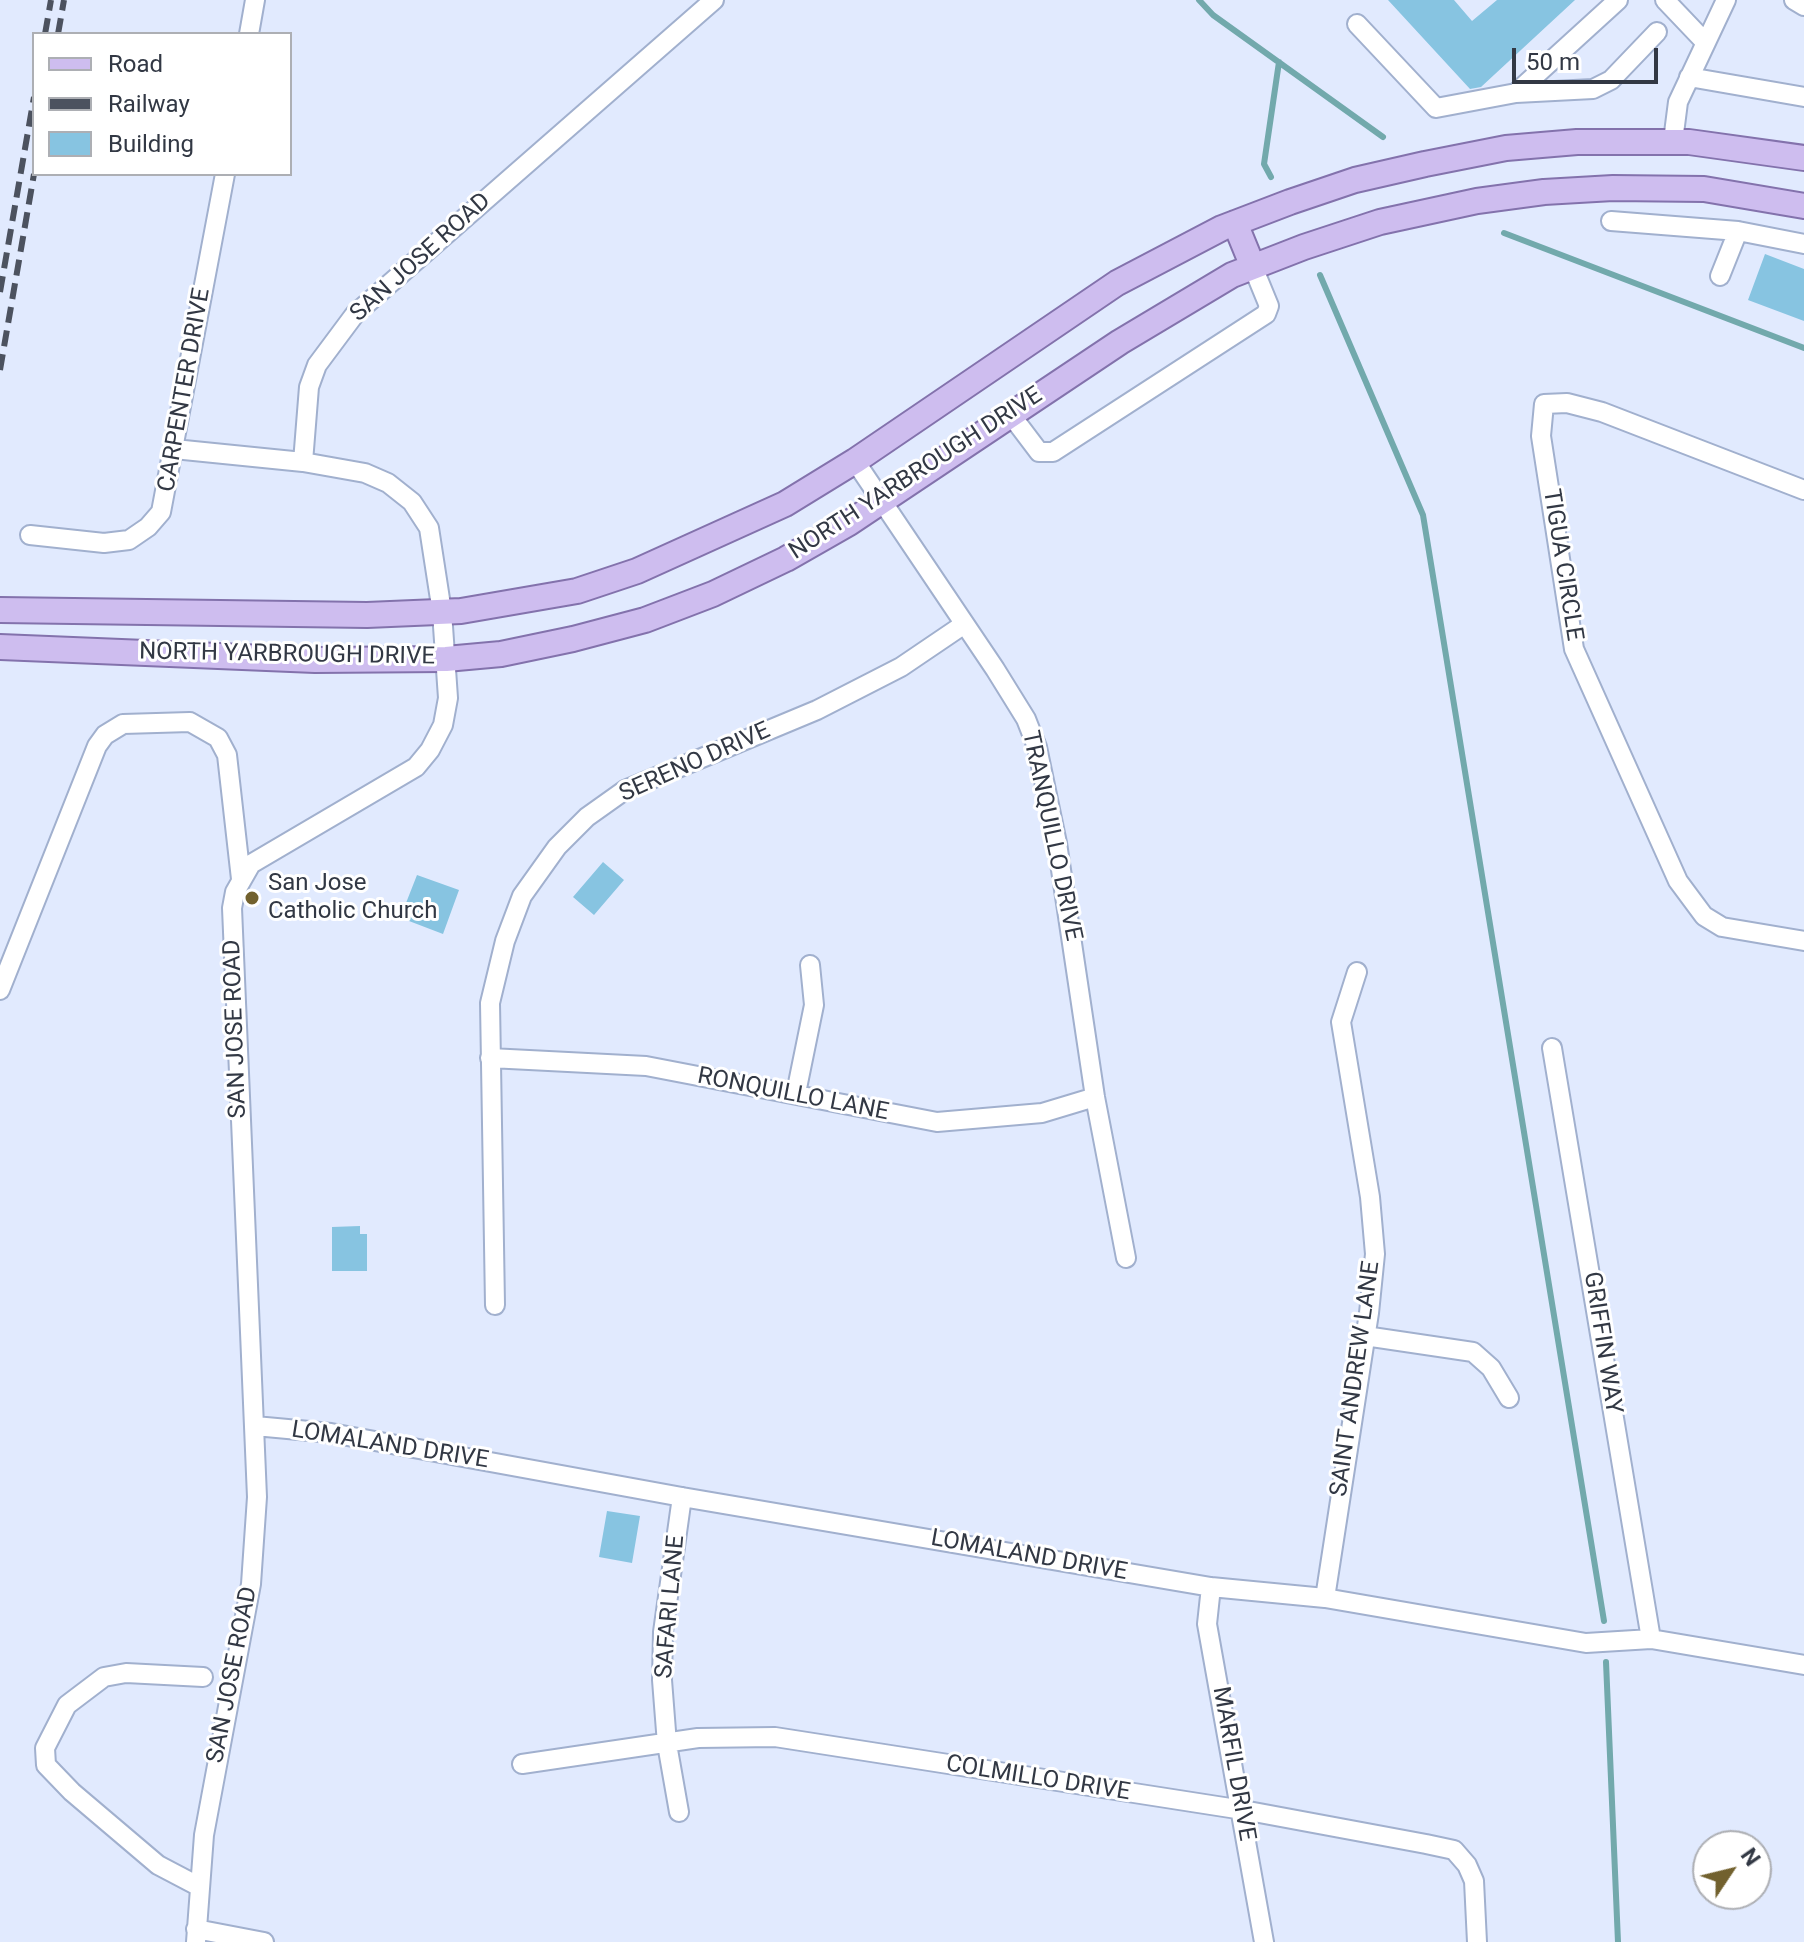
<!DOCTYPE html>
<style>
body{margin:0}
#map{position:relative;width:1804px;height:1942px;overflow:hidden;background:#e1eafe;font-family:Roboto,sans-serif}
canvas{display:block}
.legend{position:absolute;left:32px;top:32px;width:260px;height:144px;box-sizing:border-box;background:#fff;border:2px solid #adafb4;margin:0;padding:10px 14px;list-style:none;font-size:24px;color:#323844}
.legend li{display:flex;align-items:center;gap:16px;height:40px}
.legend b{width:40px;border:2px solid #adafb4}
.north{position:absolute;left:1692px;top:1830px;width:80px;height:80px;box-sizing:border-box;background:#fff;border:2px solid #adafb4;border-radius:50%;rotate:55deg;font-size:22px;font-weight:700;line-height:32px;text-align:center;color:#323844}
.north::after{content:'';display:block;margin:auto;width:28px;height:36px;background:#72612e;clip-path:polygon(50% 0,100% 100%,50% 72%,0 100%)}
.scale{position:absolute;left:1512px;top:48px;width:146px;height:36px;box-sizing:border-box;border:4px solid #323844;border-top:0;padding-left:10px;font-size:24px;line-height:28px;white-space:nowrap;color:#323844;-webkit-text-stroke:6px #fff;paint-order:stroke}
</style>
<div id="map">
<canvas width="1804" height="1942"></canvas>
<ul class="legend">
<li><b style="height:10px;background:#cebdef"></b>Road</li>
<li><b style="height:10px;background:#4c525f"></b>Railway</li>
<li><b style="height:22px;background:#87c4e1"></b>Building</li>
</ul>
<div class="north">N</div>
<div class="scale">50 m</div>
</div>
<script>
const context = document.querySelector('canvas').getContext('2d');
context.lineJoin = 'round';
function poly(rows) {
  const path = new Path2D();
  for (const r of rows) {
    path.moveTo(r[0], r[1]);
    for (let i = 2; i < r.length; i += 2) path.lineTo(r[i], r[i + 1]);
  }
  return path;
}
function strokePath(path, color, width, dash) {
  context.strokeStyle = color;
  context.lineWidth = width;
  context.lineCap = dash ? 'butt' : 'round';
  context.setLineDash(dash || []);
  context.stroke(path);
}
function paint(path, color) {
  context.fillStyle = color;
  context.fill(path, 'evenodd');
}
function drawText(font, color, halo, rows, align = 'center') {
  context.font = font + ' Roboto,sans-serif';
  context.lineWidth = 6;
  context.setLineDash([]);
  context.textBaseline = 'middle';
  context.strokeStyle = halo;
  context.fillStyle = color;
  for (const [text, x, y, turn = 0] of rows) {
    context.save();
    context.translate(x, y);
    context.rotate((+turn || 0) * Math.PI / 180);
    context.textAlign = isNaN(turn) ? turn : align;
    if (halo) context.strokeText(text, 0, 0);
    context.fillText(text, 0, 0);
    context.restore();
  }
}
strokePath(poly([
 [1199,0,1213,15,1383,137],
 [1271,177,1264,164,1279,62],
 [1504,233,1804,348],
 [1320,275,1423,515,1604,1621],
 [1606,1662,1618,1942]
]), '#72a9ac', 6);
paint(poly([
 [1388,0,1454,0,1472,21,1497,0,1575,0,1481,87,1470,89],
 [1765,254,1804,269,1804,321,1748,300],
 [603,862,624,880,594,915,573,897],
 [417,875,459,890,443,934,409,921,415,907,406,903],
 [360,1226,360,1234,367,1234,367,1271,332,1271,332,1227],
 [607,1511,640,1516,632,1563,599,1557]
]), '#87c4e1');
const minor = poly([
 [1665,0,1705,42],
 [1794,0,1804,6],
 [1357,24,1436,108,1516,93,1618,0],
 [249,34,255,0],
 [1689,77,1804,97],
 [1516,93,1593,89,1611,80,1657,32],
 [1673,141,1678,102,1726,0],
 [1611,221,1738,231],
 [1720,276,1738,231,1804,244],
 [1011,415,1039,452,1053,452,1266,314,1269,306,1253,267],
 [174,449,303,462],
 [855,461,995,669,1026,719,1037,747,1057,843,1095,1097,1126,1258],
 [1804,490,1602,412,1567,403,1544,404,1541,436,1574,649,1678,881,1704,916,1722,927,1804,941],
 [30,535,104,543,129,540,148,527,161,512,225,174],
 [0,990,97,746,105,735,123,724,190,722,218,738,227,755,241,879],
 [1552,1048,1651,1639],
 [490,1058,646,1066,937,1122,1042,1113,1095,1097],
 [796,1093,814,1005,810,965],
 [495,1305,490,1003,505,941,522,896,557,847,587,817,625,790,817,710,901,667,963,625],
 [1365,1336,1473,1352,1491,1368,1509,1398],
 [255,1426,331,1433,682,1497,1211,1587,1325,1598,1586,1643,1651,1639,1804,1665],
 [1211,1587,1207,1624,1264,1942],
 [1325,1598,1369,1313,1375,1254,1370,1197,1341,1022,1357,972],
 [522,1764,698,1738,775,1737,1243,1810,1426,1844,1454,1850,1467,1865,1474,1881,1477,1942],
 [679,1812,667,1744,662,1680,663,1632,682,1497],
 [198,1886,158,1865,72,1792,46,1765,45,1748,67,1705,104,1677,126,1673,203,1677],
 [196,1929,264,1942],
 [196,1942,204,1835,251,1584,257,1497,232,908,235,892,251,864,416,767,430,750,443,725,448,698,442,612,429,528,412,502,388,483,365,473,303,462,309,387,317,365,355,314,714,0]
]);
const major = poly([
 [1235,223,1253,267],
 [0,610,367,615,461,611,577,591,637,571,785,504,855,461,1117,283,1222,228,1290,202,1355,180,1425,164,1506,148,1577,142,1689,142,1804,158],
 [0,647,315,660,446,659,501,654,573,639,645,620,713,594,786,559,849,523,1120,342,1232,275,1304,247,1380,222,1477,201,1544,192,1613,188,1704,189,1804,206]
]);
strokePath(minor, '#a1b0ce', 22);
strokePath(major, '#8372ac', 28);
strokePath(minor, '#fff', 18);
strokePath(major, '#cebdef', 24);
strokePath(poly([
 [45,34,51,0],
 [58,34,64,0],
 [0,292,34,97],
 [0,370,34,174]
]), '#4c525f', 6, [16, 8]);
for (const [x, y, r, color] of [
 [252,898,8,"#72612e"]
]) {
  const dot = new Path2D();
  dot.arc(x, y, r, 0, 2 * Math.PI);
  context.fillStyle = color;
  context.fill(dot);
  strokePath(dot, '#fff', 3);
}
drawText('24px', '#323844', '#fff', [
 ["SAN JOSE ROAD",421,258,-42],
 ["CARPENTER DRIVE",185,390,-80],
 ["NORTH YARBROUGH DRIVE",916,474,-33],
 ["TIGUA CIRCLE",1562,565,81],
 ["NORTH YARBROUGH DRIVE",287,655,1],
 ["SERENO DRIVE",695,763,-24],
 ["TRANQUILLO DRIVE",1051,836,78],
 ["SAN JOSE ROAD",236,1029,-92],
 ["RONQUILLO LANE",793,1095,11],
 ["GRIFFIN WAY",1602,1343,81],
 ["SAINT ANDREW LANE",1356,1379,-82],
 ["LOMALAND DRIVE",390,1446,9],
 ["LOMALAND DRIVE",1029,1556,10],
 ["SAFARI LANE",671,1607,-85],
 ["SAN JOSE ROAD",233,1675,-79],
 ["MARFIL DRIVE",1233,1764,80],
 ["COLMILLO DRIVE",1038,1779,9]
]);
drawText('24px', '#323844', '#fff', [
 ["San Jose",268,884],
 ["Catholic Church",268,912]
], 'left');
</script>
